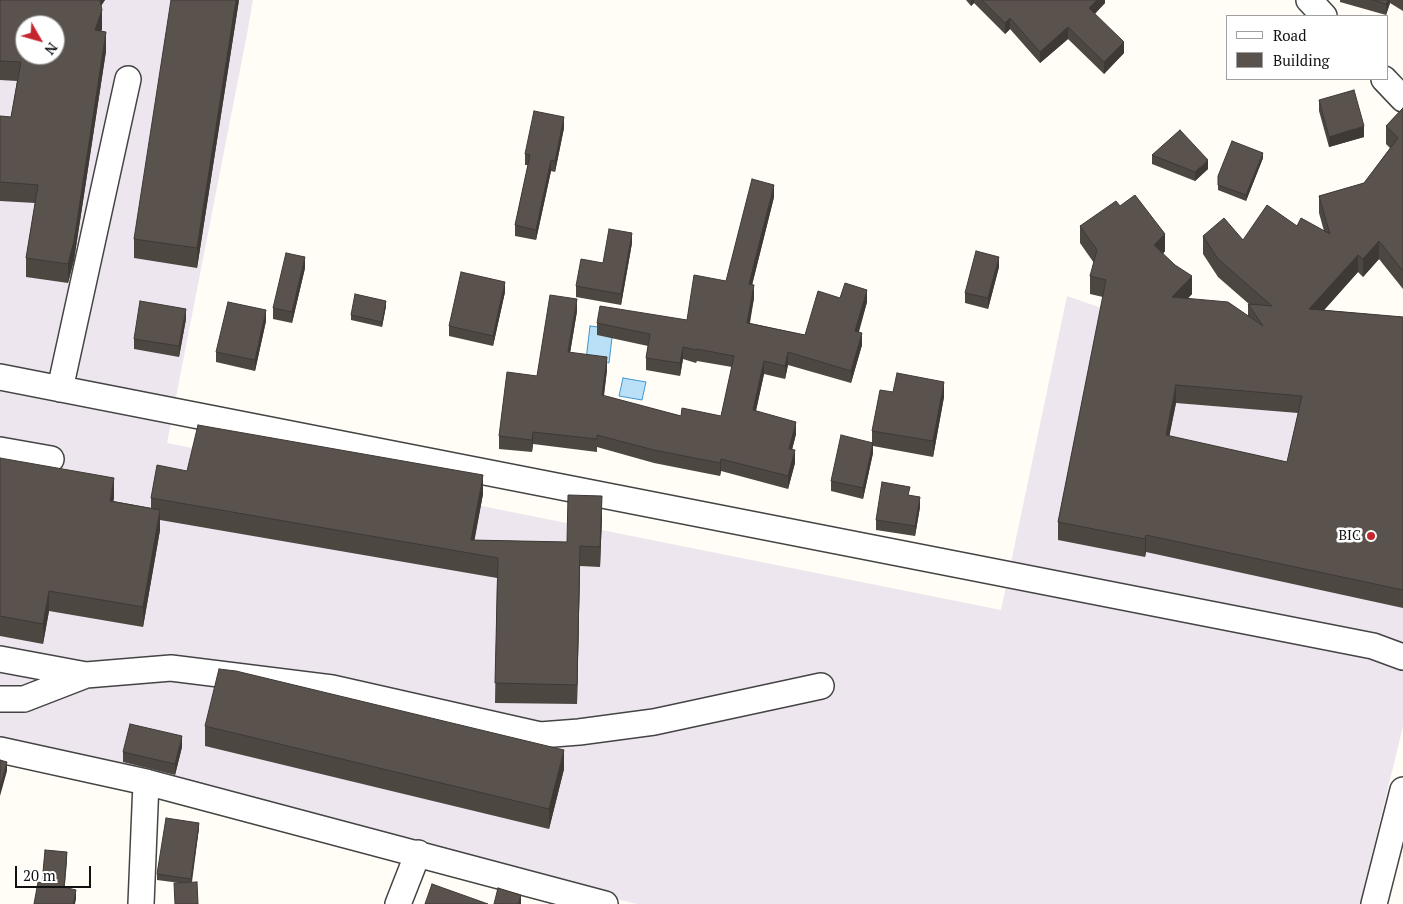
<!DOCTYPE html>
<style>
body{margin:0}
#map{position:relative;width:1403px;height:904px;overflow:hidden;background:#fffdf5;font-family:"PT Serif",serif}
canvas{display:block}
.legend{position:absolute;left:1226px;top:15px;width:162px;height:65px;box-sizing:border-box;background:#fff;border:1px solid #a0a0a0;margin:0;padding:6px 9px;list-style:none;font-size:15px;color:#111}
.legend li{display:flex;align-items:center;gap:10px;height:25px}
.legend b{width:25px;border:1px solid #a0a0a0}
.north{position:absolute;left:15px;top:15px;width:50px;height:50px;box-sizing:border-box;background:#fff;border:1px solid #a0a0a0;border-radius:50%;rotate:128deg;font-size:14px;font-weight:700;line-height:20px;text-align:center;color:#111}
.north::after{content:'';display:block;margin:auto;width:18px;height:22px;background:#c4262e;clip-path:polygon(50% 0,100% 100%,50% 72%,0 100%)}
.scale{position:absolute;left:15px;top:866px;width:76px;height:22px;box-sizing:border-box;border:2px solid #111;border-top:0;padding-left:6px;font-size:15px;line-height:18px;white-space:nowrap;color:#111;-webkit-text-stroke:4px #fff;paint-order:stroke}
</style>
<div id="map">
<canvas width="1403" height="904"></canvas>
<ul class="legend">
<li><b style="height:6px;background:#fff"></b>Road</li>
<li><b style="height:14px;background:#5a524d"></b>Building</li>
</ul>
<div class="north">N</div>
<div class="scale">20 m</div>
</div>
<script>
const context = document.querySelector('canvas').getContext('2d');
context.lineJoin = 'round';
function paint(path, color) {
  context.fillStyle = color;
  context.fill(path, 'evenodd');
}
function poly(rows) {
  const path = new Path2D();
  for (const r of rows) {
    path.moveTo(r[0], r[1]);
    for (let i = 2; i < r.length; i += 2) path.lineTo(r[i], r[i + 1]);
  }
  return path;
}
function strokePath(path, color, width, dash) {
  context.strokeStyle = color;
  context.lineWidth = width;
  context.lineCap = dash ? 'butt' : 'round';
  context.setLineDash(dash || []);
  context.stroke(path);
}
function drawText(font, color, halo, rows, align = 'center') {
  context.font = font + ' "PT Serif",serif';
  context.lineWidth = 5;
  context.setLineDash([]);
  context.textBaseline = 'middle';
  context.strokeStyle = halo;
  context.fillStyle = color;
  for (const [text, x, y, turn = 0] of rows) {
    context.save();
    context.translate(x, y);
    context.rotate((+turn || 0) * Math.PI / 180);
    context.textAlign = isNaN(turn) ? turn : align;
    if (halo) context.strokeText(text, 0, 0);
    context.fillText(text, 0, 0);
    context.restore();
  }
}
paint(poly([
 [0,0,253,0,247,34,167,443,1001,610,1067,296,1168,331,1403,334,1403,726,1360,904,637,904,0,747],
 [25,25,55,25,55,55,25,55]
]), '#eee6ef');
const water = poly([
 [590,326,613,329,609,363,586,360,590,326],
 [623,378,646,382,642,400,619,396,623,378]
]);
paint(water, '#b9e0f7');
strokePath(water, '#3f96cf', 1);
const minor = poly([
 [1309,0,1324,16],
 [1384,79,1403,99],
 [0,377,1373,646,1403,657],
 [60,389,128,79],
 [0,450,51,459],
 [0,659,86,675,171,668,332,688,540,735,579,732,654,722,821,686],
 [0,699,24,699,86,675],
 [0,750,146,782,605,904],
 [141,904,146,782],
 [398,904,418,853],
 [1374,904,1403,790]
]);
strokePath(minor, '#444', 28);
strokePath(minor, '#fff', 25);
paint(poly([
 [0,0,105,0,101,6,102,29,101,31,106,51,74,260,68,283,26,277,26,258,35,203,0,201,0,116,11,117,17,81,0,80],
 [239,0,197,268,134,258,134,239],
 [966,0,1105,0,1105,3,1095,14,1124,53,1104,74,1068,39,1040,63,1010,29,1005,34,974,3,971,6],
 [1340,0,1403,0,1403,11,1390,3,1386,15,1340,2],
 [1319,100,1364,137,1329,147,1319,111],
 [1403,108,1403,289,1379,259,1363,277,1358,272,1324,310,1403,317,1403,608,1146,552,1145,557,1058,540,1058,522,1103,297,1090,294,1090,276,1094,263,1080,243,1080,226,1120,206,1165,251,1163,254,1192,294,1188,298,1248,316,1248,304,1249,304,1218,277,1203,254,1203,236,1243,240,1297,226,1324,231,1319,213,1319,196,1364,183,1390,148,1386,144,1386,126],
 [1176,403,1298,413,1287,462,1169,436],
 [564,128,555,172,551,171,536,240,515,236,515,225,528,165,525,165,525,154],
 [1152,155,1208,169,1195,181,1152,164],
 [1263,158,1246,201,1218,190,1218,176],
 [774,197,752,285,754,298,750,323,805,335,840,298,867,302,859,332,862,345,851,383,788,365,785,379,764,374,756,411,796,434,792,450,795,463,788,489,721,471,720,476,654,463,597,447,597,452,533,444,532,452,499,449,499,436,577,311,570,353,607,370,604,396,681,416,721,416,732,367,697,361,696,363,683,359,680,376,646,370,646,358,648,346,597,335,597,323,687,320,726,281],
 [632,243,621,305,576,297,576,286,603,263],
 [999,267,988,309,965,303,965,293],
 [305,268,292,323,273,319,273,308],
 [505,292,493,346,449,336,449,326],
 [386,306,382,327,351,320,351,315],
 [186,319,179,357,134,349,134,339],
 [266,321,255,371,216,362,216,352],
 [893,392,944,397,933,457,873,446,873,453,863,499,831,491,831,481,872,442,872,431],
 [0,458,114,498,113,501,151,508,151,498,187,471,483,494,474,540,567,542,602,516,600,567,580,566,577,704,495,703,497,578,160,520,160,530,143,627,49,611,43,644,0,636],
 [910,495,920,507,915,536,876,530,876,520],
 [205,726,564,769,549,829,205,746],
 [182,747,175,775,123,762,123,752],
 [199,828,192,882,180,883,157,880,157,874]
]), '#4d4742');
paint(poly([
 [98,0,105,0,98,10],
 [236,0,239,0,197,268,197,248],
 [971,0,974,0,974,3,971,6],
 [1097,0,1105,0,1105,3,1089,19,1089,8],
 [1388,0,1390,0,1390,3,1386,15,1386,4],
 [102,10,102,29,95,49,95,30],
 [1010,18,1010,29,1005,34,1005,23],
 [1068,27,1068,39,1040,63,1040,52],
 [106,32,106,51,74,260,68,283,68,264],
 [1124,42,1124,53,1104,74,1104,62],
 [564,117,564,128,555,172,555,161],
 [1364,126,1364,137,1329,147,1329,137],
 [1263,153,1263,158,1246,201,1246,195],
 [551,160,551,171,536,240,536,230],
 [1208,160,1208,169,1195,181,1195,172],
 [774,185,774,197,749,297,749,284],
 [632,233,632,243,621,305,621,294],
 [1165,234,1165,251,1154,263,1154,245],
 [1379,241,1379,259,1363,277,1363,259],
 [1358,255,1358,272,1309,327,1309,309],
 [305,257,305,268,292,323,292,312],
 [999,257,999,267,988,309,988,298],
 [1192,276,1192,294,1172,315,1172,297],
 [505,282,505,292,493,346,493,336],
 [754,285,754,298,747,335,747,323],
 [867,290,867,302,855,343,855,331],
 [577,299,577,311,568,365,568,352],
 [386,301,386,306,382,327,382,322],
 [186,309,186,319,179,357,179,346],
 [266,310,266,321,255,371,255,360],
 [862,333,862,345,851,383,851,371],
 [683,347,683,359,680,376,680,363],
 [788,352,788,365,785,379,785,366],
 [607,357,607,370,602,408,602,395],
 [764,361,764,374,753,423,753,410],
 [944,382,944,397,933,457,933,441],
 [1176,385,1176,403,1166,453,1166,435],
 [796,422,796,434,789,461,789,449],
 [533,432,533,444,532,452,532,440],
 [873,443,873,453,863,499,863,488],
 [795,450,795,463,788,489,788,476],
 [721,459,721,471,720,476,720,463],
 [483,475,483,494,472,554,471,540],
 [114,478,114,498,110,520,110,501],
 [602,496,602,516,600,567,600,547],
 [920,497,920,507,915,536,915,526],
 [160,510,160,530,143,627,143,607],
 [1146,535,1146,552,1145,557,1145,539],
 [580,546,580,566,577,704,577,685],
 [49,591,49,611,43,644,43,624],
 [182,736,182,747,175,775,175,764],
 [564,750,564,769,549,829,549,809],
 [7,762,7,771,0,796,0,787],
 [199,823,199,828,191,884,191,879],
 [67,852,67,861,64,896,64,887],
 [76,890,76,899,75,904,73,904],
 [521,895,521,904,518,904]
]), '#3f3936');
const building = poly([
 [0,0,100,0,102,10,95,30,106,32,74,241,68,264,26,258,38,185,0,182,0,116,11,117,21,62,0,61,0,0],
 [25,25,55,25,55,55,25,55,25,25],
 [171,0,236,0,197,248,134,239,171,0],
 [982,0,1097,0,1089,8,1124,42,1104,62,1068,27,1040,52,1010,18,1005,23,982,0],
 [1373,0,1388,0,1386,4,1373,0],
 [1354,90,1364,126,1329,137,1319,100,1354,90],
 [1403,108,1403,271,1379,241,1363,259,1358,255,1309,309,1403,317,1403,590,1146,535,1145,539,1058,522,1106,280,1090,276,1097,250,1080,226,1116,201,1120,206,1135,195,1165,234,1154,245,1175,265,1192,276,1172,297,1228,302,1263,326,1248,304,1272,306,1218,259,1203,236,1224,218,1243,240,1267,205,1297,226,1301,218,1330,234,1319,196,1364,183,1398,138,1386,126,1403,108],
 [1176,385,1302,396,1287,462,1166,435,1176,385],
 [534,111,564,117,555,161,551,160,536,230,515,225,530,155,525,154,534,111],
 [1180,130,1208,160,1195,172,1152,155,1180,130],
 [1232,141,1263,153,1246,195,1218,185,1218,176,1232,141],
 [752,179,774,185,749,284,754,285,747,323,805,335,818,291,840,298,845,283,867,290,855,331,862,333,851,371,788,352,785,366,764,361,753,410,796,422,789,449,795,450,788,476,721,459,720,463,654,450,597,435,597,439,533,432,532,440,499,436,507,372,537,376,550,295,577,299,568,352,607,357,602,395,681,416,682,408,721,416,734,356,697,349,696,350,683,347,680,363,646,358,650,334,597,323,600,306,687,320,694,275,726,281,752,179],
 [609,229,632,233,621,294,576,286,581,259,603,263,609,229],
 [976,251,999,257,988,298,965,293,976,251],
 [286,253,305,257,292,312,273,308,286,253],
 [461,272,505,282,493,336,449,326,461,272],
 [355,294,386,301,382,322,351,315,355,294],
 [140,301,186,309,179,346,134,339,140,301],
 [228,302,266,310,255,360,216,352,228,302],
 [897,373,944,382,933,441,872,431,880,390,893,392,897,373],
 [198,425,483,475,471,540,567,542,568,495,602,496,600,547,580,546,577,685,495,683,498,558,151,498,157,465,187,471,198,425],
 [841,435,873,443,863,488,831,481,841,435],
 [0,458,114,478,110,501,160,510,143,607,49,591,43,624,0,616,0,458],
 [882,482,910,487,908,495,920,497,915,526,876,520,882,482],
 [219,669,236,671,564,750,549,809,205,726,219,669],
 [130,724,182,736,175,764,123,752,130,724],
 [0,760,7,762,0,787,0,760],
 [166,818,199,823,191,879,157,874,166,818],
 [45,850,67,852,64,887,76,890,73,904,34,904,38,882,42,883,45,850],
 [197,882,198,904,175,904,174,883,197,882],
 [432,884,488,904,425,904,432,884],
 [498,888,521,895,518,904,494,904,498,888]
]);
paint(building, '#5a524d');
strokePath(building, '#3f3936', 1);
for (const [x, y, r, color] of [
 [1371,536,5,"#c4262e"]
]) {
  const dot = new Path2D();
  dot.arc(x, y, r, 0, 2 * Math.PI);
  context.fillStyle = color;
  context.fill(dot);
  strokePath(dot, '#fff', 2);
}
drawText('14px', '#111', '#fff', [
 ["BIC",1361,536]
], 'right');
</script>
